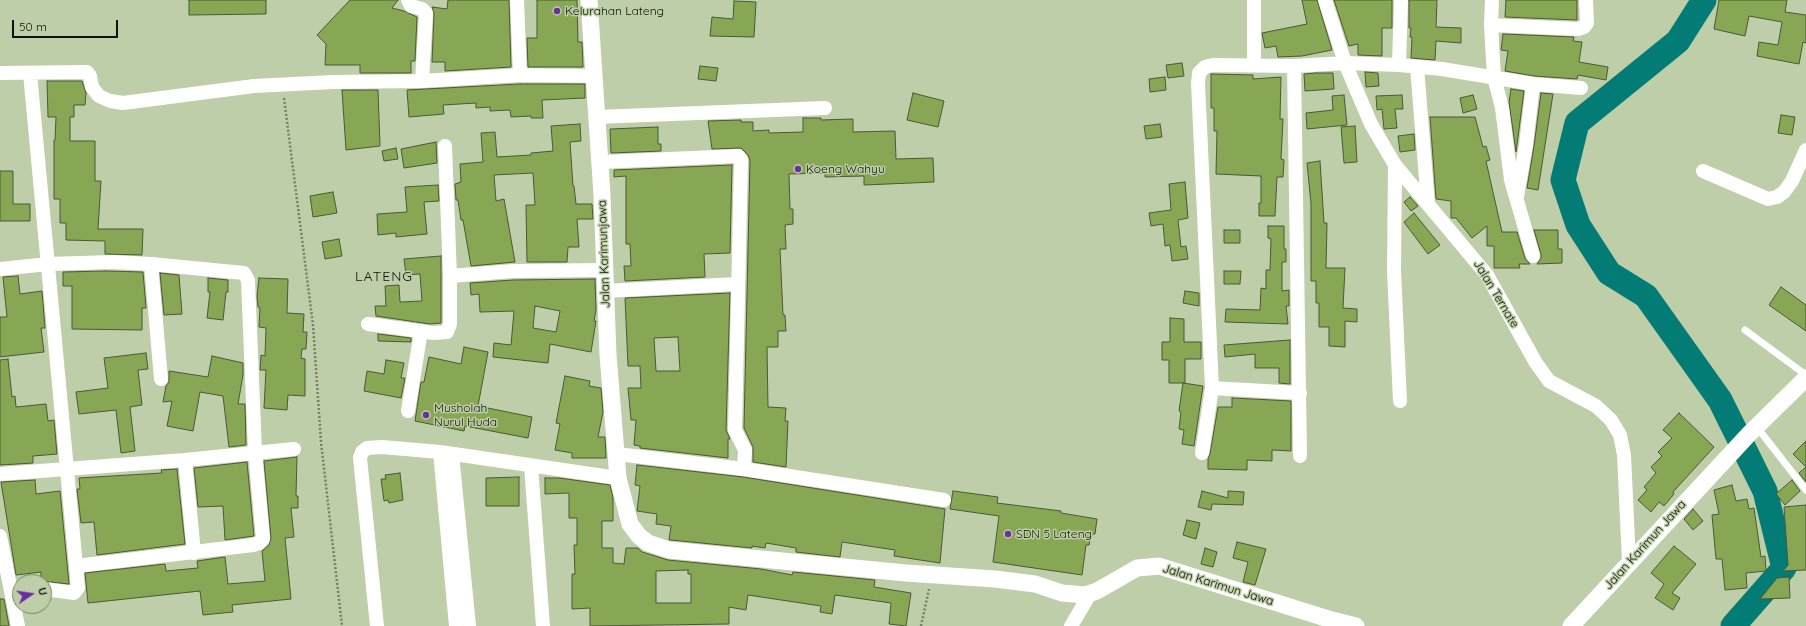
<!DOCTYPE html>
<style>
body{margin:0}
#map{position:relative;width:1806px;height:626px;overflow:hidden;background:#becea8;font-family:Quicksand,sans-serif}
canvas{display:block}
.north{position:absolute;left:12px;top:574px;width:40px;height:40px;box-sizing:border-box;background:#becea8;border:1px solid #788468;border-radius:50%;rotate:77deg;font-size:11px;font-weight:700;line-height:16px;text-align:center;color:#0f1407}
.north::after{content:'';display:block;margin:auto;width:14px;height:18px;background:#6f2da2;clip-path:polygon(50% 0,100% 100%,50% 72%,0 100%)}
.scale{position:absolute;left:12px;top:20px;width:106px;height:18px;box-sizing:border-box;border:2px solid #0f1407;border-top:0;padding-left:5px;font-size:12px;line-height:14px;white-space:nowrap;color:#0f1407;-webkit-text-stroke:3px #becea8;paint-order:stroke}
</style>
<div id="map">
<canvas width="1806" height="626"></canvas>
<div class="north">U</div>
<div class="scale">50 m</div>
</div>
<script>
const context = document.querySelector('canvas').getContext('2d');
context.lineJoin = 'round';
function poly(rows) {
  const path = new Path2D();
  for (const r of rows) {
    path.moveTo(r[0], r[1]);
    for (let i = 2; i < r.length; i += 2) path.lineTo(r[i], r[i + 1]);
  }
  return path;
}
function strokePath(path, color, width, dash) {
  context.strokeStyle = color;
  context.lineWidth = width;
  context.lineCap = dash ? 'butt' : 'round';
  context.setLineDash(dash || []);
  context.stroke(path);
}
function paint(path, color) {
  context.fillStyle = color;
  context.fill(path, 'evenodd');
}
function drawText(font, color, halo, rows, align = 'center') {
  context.font = font + ' Quicksand,sans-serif';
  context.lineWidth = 3;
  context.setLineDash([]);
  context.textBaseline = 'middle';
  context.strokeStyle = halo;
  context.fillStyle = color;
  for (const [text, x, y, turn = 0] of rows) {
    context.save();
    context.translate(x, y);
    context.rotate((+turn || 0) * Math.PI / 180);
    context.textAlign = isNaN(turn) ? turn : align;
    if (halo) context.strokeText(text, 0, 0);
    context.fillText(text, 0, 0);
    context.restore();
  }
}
strokePath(poly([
 [1704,0,1678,41,1577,123,1563,180,1578,225,1609,273,1646,296,1720,400,1765,491,1784,568,1733,626]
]), '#027c74', 25);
const building = poly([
 [189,0,266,0,266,14,189,15,189,0],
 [350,0,398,0,392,8,404,11,417,17,415,61,411,61,411,73,360,73,360,65,325,65,326,44,317,35,350,0],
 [448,0,509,0,511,67,445,71,445,62,432,62,434,14,432,7,447,9,448,0],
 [537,0,577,0,578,42,582,42,583,67,528,67,527,38,537,38,537,0],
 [1302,0,1317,0,1332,50,1302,56,1278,57,1276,46,1265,48,1262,33,1307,24,1302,0],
 [1334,0,1392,0,1392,28,1382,28,1382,56,1358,55,1358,44,1349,46,1334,0],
 [1409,0,1437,0,1436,27,1461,28,1461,43,1436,41,1435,60,1411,58,1412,37,1410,37,1411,28,1409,28,1409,0],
 [1506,0,1577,0,1577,20,1505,17,1506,0],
 [1719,0,1787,0,1785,12,1806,15,1806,43,1803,42,1799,64,1757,56,1759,42,1778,45,1782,22,1749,16,1745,36,1714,29,1719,0],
 [734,1,756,2,754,37,710,36,712,17,733,19,734,1],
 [1503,34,1574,37,1573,41,1582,42,1579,62,1608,67,1606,80,1578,75,1577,79,1534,76,1505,71,1508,51,1501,50,1503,34],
 [1182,63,1184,76,1168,78,1166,65,1182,63],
 [700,66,718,68,716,81,698,79,700,66],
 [1365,72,1378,73,1379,86,1366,87,1365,72],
 [1316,73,1333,73,1334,89,1305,91,1304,74,1316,73],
 [1211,74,1253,75,1253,79,1281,77,1280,119,1283,119,1281,159,1284,160,1283,177,1277,177,1275,216,1259,216,1259,203,1261,203,1261,176,1216,174,1217,131,1214,131,1214,108,1211,108,1211,74],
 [1165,77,1166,90,1150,92,1149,79,1165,77],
 [47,81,82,81,86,93,85,105,74,105,74,117,70,117,70,141,95,141,95,181,101,181,98,229,143,229,142,255,105,254,105,241,66,240,66,223,60,223,60,199,54,199,54,140,55,140,56,117,48,117,47,81],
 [520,84,585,84,585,98,542,100,543,118,531,118,531,116,511,117,510,110,490,111,490,107,476,108,476,103,443,105,444,114,409,117,407,90,520,84],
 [1511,89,1524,91,1516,152,1509,102,1511,89],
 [342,90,378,90,380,146,346,150,342,90],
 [913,93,944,101,938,127,907,120,913,93],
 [1541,93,1553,94,1538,190,1527,188,1534,146,1541,93],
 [1344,95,1347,125,1307,129,1306,113,1333,110,1332,96,1344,95],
 [1402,95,1403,109,1395,109,1397,128,1384,129,1382,109,1377,110,1376,96,1402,95],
 [1473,95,1477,109,1463,113,1460,98,1473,95],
 [1781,115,1795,117,1792,135,1778,133,1781,115],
 [1430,117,1475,117,1483,147,1486,146,1490,160,1486,161,1502,232,1517,232,1525,258,1530,264,1519,264,1520,268,1494,268,1494,246,1487,246,1487,226,1472,238,1456,218,1451,218,1451,201,1436,199,1430,117],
 [803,118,821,118,821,120,853,119,853,132,895,131,896,159,933,158,934,182,864,185,864,176,825,177,825,173,789,174,790,209,793,209,793,224,785,225,786,249,780,249,783,315,785,315,786,331,778,331,778,347,767,347,768,407,786,408,785,421,788,421,786,467,753,462,753,447,744,428,750,160,748,155,741,148,712,149,708,121,741,120,741,122,753,122,753,131,769,130,769,133,803,132,803,118],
 [580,124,581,141,570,142,573,186,574,186,576,204,592,204,593,219,577,219,579,247,568,247,567,262,527,262,526,205,535,205,533,173,494,175,496,201,504,199,515,262,471,266,463,220,461,220,458,200,456,200,455,184,461,182,460,164,483,162,481,133,495,132,497,157,531,155,531,153,553,151,551,126,580,124],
 [1160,124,1162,137,1146,139,1144,126,1160,124],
 [1355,126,1357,162,1344,163,1341,127,1355,126],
 [658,127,658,144,661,144,661,151,611,153,610,129,658,127],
 [1414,134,1415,150,1400,152,1398,136,1414,134],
 [436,142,437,163,404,168,401,149,436,142],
 [396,148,398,159,384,161,382,151,396,148],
 [1320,161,1324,223,1327,223,1326,268,1345,268,1343,308,1357,309,1357,322,1345,321,1345,347,1329,346,1329,327,1319,327,1319,303,1316,303,1316,281,1311,281,1311,204,1307,163,1320,161],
 [732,165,730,253,704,254,705,277,625,281,624,266,631,266,630,244,626,244,626,176,614,177,614,170,732,165],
 [0,171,13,171,13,204,30,204,30,221,0,221,0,171],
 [1185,182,1188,218,1178,220,1181,247,1186,246,1188,259,1172,261,1170,245,1165,246,1163,224,1151,226,1149,213,1171,210,1169,184,1185,182],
 [438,185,439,201,424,202,427,234,396,237,396,233,378,235,377,214,407,212,405,187,438,185],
 [333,192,337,213,313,217,310,196,333,192],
 [1410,197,1418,206,1411,211,1404,202,1410,197],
 [1414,213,1440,245,1428,254,1404,222,1414,213],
 [1268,226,1284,226,1284,249,1286,249,1286,262,1282,262,1282,291,1289,290,1289,306,1286,306,1288,324,1225,322,1226,309,1260,310,1261,288,1266,289,1266,270,1270,270,1271,239,1268,238,1268,226],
 [1224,230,1240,230,1240,243,1224,243,1224,230],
 [1534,230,1558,230,1558,249,1562,249,1562,263,1537,264,1541,258,1541,254,1534,230],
 [339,239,342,256,325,259,322,242,339,239],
 [441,256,441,323,430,324,376,316,375,306,386,306,385,286,399,285,400,302,422,301,420,274,406,275,404,259,441,256],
 [105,271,143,272,146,308,142,308,142,330,72,329,72,286,63,286,63,272,105,271],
 [1224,271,1241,271,1240,284,1224,284,1224,271],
 [160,273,179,275,182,314,164,315,160,273],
 [18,276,20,294,42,291,45,328,41,328,44,352,0,357,0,317,7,317,3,277,18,276],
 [208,278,228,280,228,292,226,292,223,320,207,318,210,292,208,292,208,278],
 [259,278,288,279,287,313,304,314,303,332,307,332,306,349,302,349,301,358,305,359,305,396,288,395,287,410,264,408,266,370,260,370,261,355,265,356,266,328,259,327,260,308,258,307,257,296,259,278],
 [595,279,596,310,594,321,596,321,591,352,550,344,548,363,493,357,494,343,511,345,514,311,480,312,479,294,471,295,470,283,513,280,595,279],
 [535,306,560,311,556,332,533,328,535,306],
 [1781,287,1806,305,1806,331,1769,305,1781,287],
 [1185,291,1199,293,1199,306,1183,303,1185,291],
 [730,293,726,430,730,439,728,439,728,458,640,448,640,446,634,445,636,420,631,420,628,388,641,388,640,366,628,366,625,298,730,293],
 [678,337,680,371,656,371,654,338,678,337],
 [1170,318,1184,319,1184,342,1201,342,1201,359,1185,359,1185,383,1169,383,1169,360,1162,360,1162,342,1170,342,1170,318],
 [378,334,411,338,411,342,378,341,378,334],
 [1290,340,1290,384,1279,383,1279,368,1255,368,1255,354,1225,357,1224,345,1290,340],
 [464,347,488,352,478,406,532,417,528,438,465,426,464,431,415,421,421,382,424,382,429,357,461,364,464,347],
 [146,353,148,369,138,370,142,405,130,407,135,451,121,453,116,410,79,414,76,392,108,388,104,358,146,353],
 [212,356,243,363,243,375,238,404,245,404,246,445,229,447,223,396,200,392,193,431,167,426,172,401,163,402,166,386,169,382,169,371,208,377,212,356],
 [8,359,12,397,15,396,16,407,46,404,48,421,54,420,57,454,33,456,33,463,0,465,0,360,8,359],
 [386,360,404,363,401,378,405,378,401,398,364,391,367,371,384,374,386,360],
 [565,376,590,381,589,386,601,388,603,412,598,437,605,437,606,458,572,458,572,453,555,450,560,424,556,423,565,376],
 [1183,383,1203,386,1194,446,1182,444,1184,430,1179,429,1181,412,1179,411,1183,383],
 [1232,398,1291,401,1291,451,1272,450,1272,461,1247,460,1247,470,1208,469,1208,459,1210,454,1218,407,1232,407,1232,398],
 [1679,413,1714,447,1673,492,1674,494,1664,506,1659,502,1651,512,1638,500,1647,490,1644,487,1656,473,1651,467,1662,456,1658,452,1672,438,1663,430,1679,413],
 [1806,441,1806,482,1799,473,1806,467,1793,454,1806,441],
 [297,457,296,496,298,496,298,508,291,508,294,537,285,538,291,599,232,605,233,612,203,615,200,591,88,603,85,573,165,564,166,571,198,568,197,561,225,557,228,584,265,581,262,551,269,545,271,538,264,461,297,457],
 [247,462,254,536,225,540,223,506,198,507,194,468,247,462],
 [637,465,743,477,945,509,940,563,894,556,895,550,842,542,840,557,796,552,796,548,766,543,765,548,752,546,752,548,671,540,669,540,671,526,656,524,657,514,637,511,640,486,635,485,637,465],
 [177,469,185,544,97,555,94,522,81,523,77,489,80,489,79,478,162,473,161,470,177,469],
 [400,473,403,500,389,503,388,500,384,501,381,479,386,479,385,475,400,473],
 [519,477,519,506,486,506,486,478,519,477],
 [545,478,559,478,610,485,613,498,613,521,602,521,602,548,613,548,613,563,624,564,626,548,638,548,642,552,668,560,761,569,792,575,793,572,875,580,874,587,911,593,906,626,889,624,891,603,835,595,832,614,820,612,821,606,748,595,746,610,729,607,729,624,590,626,590,608,572,609,572,574,575,574,574,545,577,545,577,518,569,518,569,493,545,494,545,478],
 [688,570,688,574,691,574,691,603,656,603,656,571,688,570],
 [35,480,36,494,60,491,69,584,41,581,41,572,16,575,1,482,35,480],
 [1792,480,1800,491,1785,505,1776,494,1792,480],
 [1732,485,1736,501,1747,499,1749,509,1754,508,1761,557,1765,556,1766,571,1746,573,1747,588,1725,590,1722,559,1716,559,1712,515,1719,514,1714,490,1732,485],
 [953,491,998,497,997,503,1061,511,1061,513,1097,519,1095,534,1091,534,1089,545,1086,545,1082,575,993,562,999,516,950,509,953,491],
 [1202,491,1228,498,1228,491,1244,492,1243,505,1212,504,1211,510,1198,507,1202,491],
 [1806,505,1806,570,1783,571,1788,565,1784,507,1806,505],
 [1693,509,1703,521,1693,530,1684,519,1693,509],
 [1187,520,1200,523,1196,539,1183,535,1187,520],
 [1237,542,1266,549,1255,585,1243,582,1248,562,1233,558,1237,542],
 [1674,546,1696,564,1672,593,1680,598,1673,610,1655,598,1664,584,1651,573,1674,546],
 [1205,548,1217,552,1213,567,1201,564,1205,548],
 [1789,577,1790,598,1760,599,1777,578,1789,577],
 [0,599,4,599,9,626,0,626,0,599]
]);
paint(building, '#88a755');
strokePath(building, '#4b5837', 1);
strokePath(poly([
 [284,98,313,325,321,442,342,626],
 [921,626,929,589]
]), '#758065', 2.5, [2, 2]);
strokePath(poly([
 [1745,330,1806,375],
 [1756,426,1806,490]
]), '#fff', 7);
strokePath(poly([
 [408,0,411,6,422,9,426,13,422,81],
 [517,0,520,75],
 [1325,0,1345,63,1371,124,1395,165,1487,275,1536,363,1549,381,1596,406,1611,420,1620,435,1624,455,1629,562],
 [1492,0,1491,25,1494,77,1502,108,1511,180,1533,256],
 [1491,25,1578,29,1584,27,1587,23,1586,0],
 [1254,65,1254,0],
 [1399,65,1401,0],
 [1294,66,1300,456],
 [1417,67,1428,204],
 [0,73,87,72,90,76,92,87,99,96,110,101,123,103,254,86,333,82,422,81,520,75,594,76],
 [30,73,78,588,74,593,44,589],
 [597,117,825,108],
 [445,146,450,276,513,271,605,270],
 [600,162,738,156,741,160,735,430,745,450,744,469],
 [1395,165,1394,271,1400,401],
 [1703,171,1768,199,1777,197,1784,192,1792,181,1806,150],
 [1517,196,1526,145,1533,84,1581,88],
 [151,264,161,379],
 [0,269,48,264,112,262,151,264,244,273,248,280,255,452,263,539,259,543,253,545,76,566],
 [605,291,737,284],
 [368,324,434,333,447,332,450,324,450,276],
 [1212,388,1300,393],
 [408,411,421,331],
 [440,452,456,626],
 [1202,453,1212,388,1198,83,1199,73,1205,67,1213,65,1294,66,1345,63,1399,65,1442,69,1533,84],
 [452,454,469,626],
 [617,454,744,469,944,500],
 [185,460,194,553],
 [531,466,543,626],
 [0,474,185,460,294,449],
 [0,536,18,626],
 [377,626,360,458,362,452,367,448,382,447,440,452,618,478],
 [1071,626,1090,594]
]), '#fff', 14);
strokePath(poly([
 [589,0,602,195,608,355,618,478,630,524,639,536,648,543,669,550,906,573,995,579,1035,584,1062,593,1085,595,1097,591,1137,568,1159,566,1332,620,1356,626],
 [1571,626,1750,433,1806,378]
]), '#fff', 17);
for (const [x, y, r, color] of [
 [557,11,4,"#6f2da2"],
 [798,169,4,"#6f2da2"],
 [426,415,4,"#6f2da2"],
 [1008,534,4,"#6f2da2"]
]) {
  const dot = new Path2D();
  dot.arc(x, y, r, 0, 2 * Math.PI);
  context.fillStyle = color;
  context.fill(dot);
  strokePath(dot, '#becea8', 1.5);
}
drawText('12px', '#0f1407', '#becea8', [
 ["Kelurahan Lateng",565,11],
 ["Koeng Wahyu",806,169],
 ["Musholah",434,408],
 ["Nurul Huda",434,422],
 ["SDN 5 Lateng",1016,534]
], 'left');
drawText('12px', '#0f1407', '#becea8', [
 ["Jalan Karimunjawa",604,254,-92],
 ["Jalan Ternate",1496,294,59],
 ["Jalan Karimun Jawa",1645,545,-48],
 ["Jalan Karimun Jawa",1218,585,17]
]);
context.letterSpacing = '1px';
drawText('14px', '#0f1407', '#becea8', [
 ["LATENG",384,277]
]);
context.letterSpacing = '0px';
</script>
